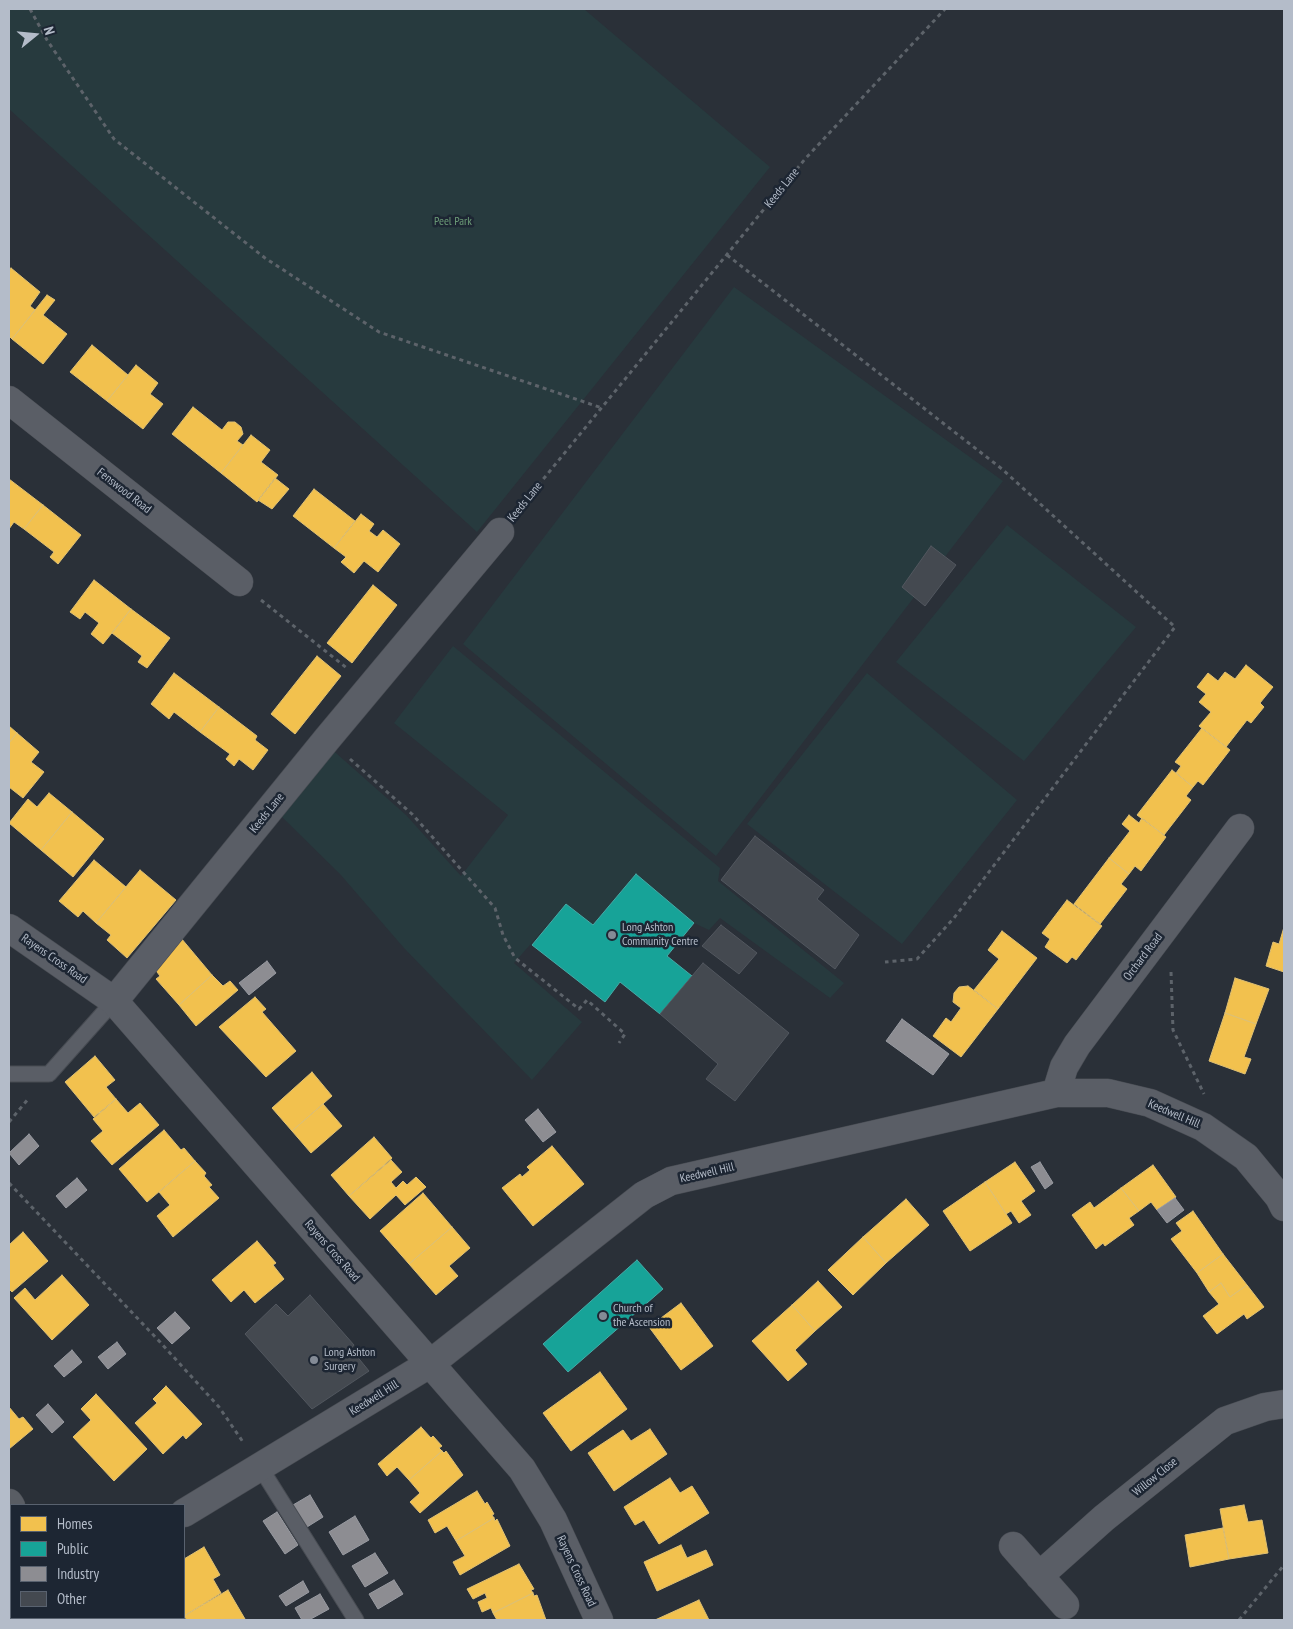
<!DOCTYPE html>
<style>
body{margin:0}
#map{position:relative;width:1293px;height:1629px;overflow:hidden;background:#2a3038;font-family:"PT Sans Narrow",sans-serif}
canvas{display:block}
.frame{position:absolute;inset:0;border:10px solid #b4bcc9;pointer-events:none}
.legend{position:absolute;left:10px;top:1504px;width:175px;height:115px;box-sizing:border-box;background:#1d2633;border:1px solid #59626f;margin:0;padding:6px 9px;list-style:none;font-size:15px;color:#b4bcc9}
.legend li{display:flex;align-items:center;gap:10px;height:25px}
.legend b{width:25px;border:1px solid #59626f}
.north{position:absolute;left:10px;top:10px;width:50px;height:50px;-webkit-text-stroke:4px #1d2633;paint-order:stroke;rotate:73deg;font-size:14px;font-weight:700;line-height:20px;text-align:center;color:#b4bcc9}
.north::after{content:'';display:block;margin:auto;width:18px;height:22px;background:#b4bcc9;clip-path:polygon(50% 0,100% 100%,50% 72%,0 100%)}
</style>
<div id="map">
<canvas width="1293" height="1629"></canvas>
<div class="frame"></div>
<ul class="legend">
<li><b style="height:14px;background:#f2c14e"></b>Homes</li>
<li><b style="height:14px;background:#17a398"></b>Public</li>
<li><b style="height:14px;background:#8d8d92"></b>Industry</li>
<li><b style="height:14px;background:#444950"></b>Other</li>
</ul>
<div class="north">N</div>
</div>
<script>
const context = document.querySelector('canvas').getContext('2d');
context.lineJoin = 'round';
function paint(path, color) {
  context.fillStyle = color;
  context.fill(path, 'evenodd');
}
function poly(rows) {
  const path = new Path2D();
  for (const r of rows) {
    path.moveTo(r[0], r[1]);
    for (let i = 2; i < r.length; i += 2) path.lineTo(r[i], r[i + 1]);
  }
  return path;
}
function strokePath(path, color, width, dash) {
  context.strokeStyle = color;
  context.lineWidth = width;
  context.lineCap = dash ? 'butt' : 'round';
  context.setLineDash(dash || []);
  context.stroke(path);
}
function drawText(font, color, halo, rows, align = 'center') {
  context.font = font + ' "PT Sans Narrow",sans-serif';
  context.lineWidth = 5;
  context.setLineDash([]);
  context.textBaseline = 'middle';
  context.strokeStyle = halo;
  context.fillStyle = color;
  for (const [text, x, y, turn = 0] of rows) {
    context.save();
    context.translate(x, y);
    context.rotate((+turn || 0) * Math.PI / 180);
    context.textAlign = isNaN(turn) ? turn : align;
    if (halo) context.strokeText(text, 0, 0);
    context.fillText(text, 0, 0);
    context.restore();
  }
}
paint(poly([
 [9,9,584,9,770,167,477,532,9,109],
 [734,287,1003,481,716,856,463,644],
 [1007,525,1136,627,1024,761,896,662],
 [453,646,720,868,718,881,844,983,830,998,720,918,709,930,694,923,636,874,593,925,566,904,514,963,582,1022,532,1080,404,948,340,874,281,816,328,746,406,815,461,876,508,815,394,723],
 [867,673,1017,800,902,944,747,824]
]), '#273a3e');
const homes = poly([
 [11,268,40,292,30,306,35,310,12,339,9,336,9,271,11,268],
 [47,295,55,300,43,315,67,334,43,364,12,339,47,295],
 [92,345,128,375,107,401,70,372,92,345],
 [136,365,158,383,150,394,163,404,143,429,107,401,136,365],
 [193,407,222,430,228,422,235,422,241,427,243,434,237,441,243,445,221,473,172,434,193,407],
 [251,435,270,450,261,462,278,475,257,502,221,473,251,435],
 [275,478,289,489,272,509,258,500,275,478],
 [9,479,43,505,24,529,14,522,9,529,9,479],
 [314,489,355,521,334,548,293,516,314,489],
 [43,505,81,535,58,564,50,557,54,552,24,529,43,505],
 [361,514,374,524,369,531,377,537,383,530,400,544,378,572,364,561,354,573,341,562,346,557,334,548,361,514],
 [94,580,131,609,103,644,91,634,99,623,85,612,80,619,70,612,94,580],
 [373,585,397,605,352,663,327,643,373,585],
 [131,609,170,638,147,668,138,662,142,656,112,633,131,609],
 [317,656,341,676,295,734,271,714,317,656],
 [1246,665,1273,687,1260,703,1264,707,1251,723,1247,720,1226,747,1199,726,1211,712,1199,702,1206,694,1197,687,1208,673,1218,681,1225,672,1235,679,1246,665],
 [174,673,219,707,200,732,174,712,169,719,151,704,174,673],
 [219,707,257,736,255,740,268,750,253,770,239,759,234,766,226,759,230,754,200,732,219,707],
 [9,726,17,733,9,743,9,726],
 [1202,728,1230,750,1203,785,1198,781,1193,787,1176,773,1181,766,1175,762,1202,728],
 [17,733,39,752,31,762,44,772,23,798,9,787,9,743,17,733],
 [1172,770,1193,787,1186,796,1191,800,1164,835,1137,815,1172,770],
 [49,793,72,812,41,850,9,823,28,799,37,807,49,793],
 [72,812,104,839,73,877,41,850,72,812],
 [1129,815,1139,823,1142,818,1166,837,1141,871,1135,866,1129,874,1109,858,1130,831,1122,824,1129,815],
 [1109,858,1129,874,1121,884,1127,889,1100,924,1074,904,1109,858],
 [94,860,126,887,96,923,83,911,78,917,59,901,94,860],
 [140,870,176,900,127,958,107,940,111,935,96,923,140,870],
 [1067,900,1102,926,1076,960,1072,957,1067,963,1045,947,1050,939,1042,933,1067,900],
 [1284,927,1284,972,1266,966,1273,942,1279,944,1284,927],
 [1002,931,1037,958,998,1009,974,990,999,959,988,950,1002,931],
 [181,938,212,975,179,1005,156,979,160,976,154,968,181,938],
 [212,975,223,986,230,981,238,990,196,1026,179,1005,212,975],
 [1235,978,1269,989,1256,1024,1225,1013,1235,978],
 [968,986,998,1009,961,1057,933,1036,946,1018,951,1022,961,1008,953,1002,954,993,959,987,968,986],
 [255,997,266,1009,262,1012,296,1051,266,1077,219,1027,255,997],
 [1225,1013,1256,1024,1244,1057,1251,1059,1245,1074,1209,1061,1225,1013],
 [95,1056,115,1080,106,1087,116,1099,94,1117,65,1082,95,1056],
 [312,1072,332,1096,292,1131,272,1108,312,1072],
 [116,1099,128,1113,140,1103,159,1125,112,1165,91,1141,103,1131,93,1119,116,1099],
 [323,1104,342,1126,311,1153,292,1131,323,1104],
 [164,1130,181,1150,184,1148,195,1161,147,1202,119,1169,164,1130],
 [374,1137,392,1158,349,1196,331,1175,374,1137],
 [552,1146,584,1184,533,1226,502,1188,520,1174,522,1177,530,1170,527,1167,552,1146],
 [391,1160,402,1172,391,1182,396,1188,403,1181,407,1185,416,1177,426,1187,405,1205,396,1195,370,1219,349,1196,391,1160],
 [195,1161,206,1173,204,1176,212,1185,209,1187,219,1198,173,1237,157,1216,170,1205,159,1192,195,1161],
 [1015,1162,1035,1191,1021,1201,1031,1215,1019,1223,1011,1211,1006,1214,985,1182,1015,1162],
 [1153,1165,1176,1197,1157,1210,1151,1202,1139,1211,1121,1188,1153,1165],
 [985,1182,1012,1223,970,1251,943,1211,985,1182],
 [1121,1188,1139,1211,1129,1218,1134,1225,1105,1246,1103,1243,1096,1249,1072,1215,1090,1202,1094,1208,1121,1188],
 [423,1193,452,1227,409,1264,380,1231,423,1193],
 [906,1199,929,1225,886,1263,863,1237,906,1199],
 [1193,1211,1223,1254,1197,1273,1171,1239,1182,1231,1176,1223,1193,1211],
 [452,1227,470,1248,449,1266,458,1276,436,1295,409,1264,452,1227],
 [23,1232,48,1261,12,1292,9,1289,9,1245,23,1232],
 [863,1237,886,1263,853,1295,828,1270,863,1237],
 [257,1241,276,1263,273,1265,284,1279,255,1303,244,1290,231,1302,212,1280,257,1241],
 [1223,1254,1247,1285,1230,1297,1221,1283,1209,1292,1197,1273,1223,1254],
 [62,1275,89,1305,52,1340,14,1298,25,1288,35,1300,62,1275],
 [818,1281,842,1307,815,1331,792,1305,818,1281],
 [1221,1283,1230,1297,1247,1285,1264,1307,1247,1319,1244,1314,1217,1334,1203,1316,1219,1304,1209,1292,1221,1283],
 [681,1303,713,1346,681,1370,649,1327,681,1303],
 [792,1305,815,1331,795,1350,807,1364,788,1381,752,1341,792,1305],
 [600,1372,627,1409,571,1451,543,1413,600,1372],
 [166,1386,202,1424,186,1439,183,1435,163,1454,135,1423,157,1403,153,1399,166,1386],
 [96,1394,147,1449,114,1481,73,1437,91,1420,81,1409,96,1394],
 [9,1407,19,1419,23,1417,33,1429,9,1449,9,1407],
 [421,1427,431,1438,433,1436,442,1446,439,1448,442,1451,409,1480,397,1467,387,1476,378,1464,421,1427],
 [650,1429,667,1454,614,1491,588,1453,623,1430,631,1441,650,1429],
 [442,1451,444,1453,446,1451,463,1475,420,1513,410,1502,420,1493,409,1480,442,1451],
 [670,1478,680,1493,692,1486,709,1513,659,1544,644,1520,635,1525,624,1507,670,1478],
 [477,1491,485,1504,487,1502,494,1514,492,1515,494,1518,456,1541,447,1526,435,1533,428,1520,477,1491],
 [1244,1505,1248,1522,1262,1520,1268,1553,1229,1559,1220,1509,1244,1505],
 [494,1518,495,1521,497,1519,510,1546,460,1575,453,1562,465,1556,456,1541,494,1518],
 [1223,1528,1229,1559,1190,1567,1185,1535,1223,1528],
 [681,1545,687,1558,706,1550,713,1565,657,1591,644,1562,681,1545],
 [204,1547,220,1575,213,1579,221,1593,184,1616,184,1559,204,1547],
 [519,1564,534,1589,531,1590,533,1593,493,1613,491,1608,482,1612,478,1602,487,1598,485,1593,473,1599,467,1589,519,1564],
 [228,1590,245,1619,187,1620,184,1616,228,1590],
 [533,1593,534,1596,537,1595,546,1620,497,1620,493,1613,533,1593],
 [699,1600,709,1620,655,1620,699,1600]
]);
paint(homes, '#f2c14e');
strokePath(homes, '#dfc073', 1);
const public = poly([
 [636,874,694,923,667,956,692,976,660,1014,620,982,605,1002,532,945,566,904,593,925,636,874],
 [637,1260,663,1289,568,1372,543,1344,637,1260]
]);
paint(public, '#17a398');
strokePath(public, '#46aaa7', 1);
const industry = poly([
 [267,961,276,973,249,995,239,983,267,961],
 [902,1019,949,1054,933,1075,886,1041,902,1019],
 [538,1109,556,1132,543,1142,525,1120,538,1109],
 [29,1134,39,1146,19,1165,9,1153,29,1134],
 [1040,1162,1053,1183,1045,1189,1031,1167,1040,1162],
 [77,1178,87,1190,66,1208,56,1196,77,1178],
 [1175,1198,1184,1210,1167,1223,1157,1210,1175,1198],
 [175,1312,190,1328,172,1344,157,1328,175,1312],
 [117,1342,126,1354,108,1369,98,1357,117,1342],
 [72,1350,82,1362,64,1377,54,1366,72,1350],
 [48,1404,64,1422,52,1433,36,1415,48,1404],
 [310,1495,323,1517,307,1527,293,1505,310,1495],
 [277,1512,298,1545,285,1554,263,1521,277,1512],
 [355,1516,369,1540,343,1555,329,1532,355,1516],
 [375,1553,388,1573,365,1587,352,1566,375,1553],
 [394,1580,403,1594,378,1609,369,1594,394,1580],
 [303,1581,309,1592,286,1606,279,1596,303,1581],
 [320,1594,329,1609,309,1620,302,1620,295,1608,320,1594]
]);
paint(industry, '#8d8d92');
strokePath(industry, '#999ba2', 1);
const building = poly([
 [931,546,956,565,925,606,902,587,931,546],
 [755,836,824,890,817,899,859,935,835,969,721,880,755,836],
 [721,925,757,953,739,974,702,946,721,925],
 [703,963,789,1033,735,1101,706,1079,718,1064,660,1014,703,963],
 [310,1295,354,1345,351,1349,369,1371,312,1409,245,1334,276,1304,288,1316,310,1295]
]);
paint(building, '#444950');
strokePath(building, '#52575f', 1);
const lane = poly([
 [9,1074,49,1074,114,1001],
 [260,1467,356,1620]
]);
const street = poly([
 [9,400,239,582],
 [9,928,114,1001,522,1469,553,1520,599,1620],
 [114,1001,327,739,500,532],
 [1056,1093,1064,1067,1077,1045,1240,828],
 [184,1513,431,1363,644,1195,671,1181,1056,1093,1108,1093,1150,1103,1203,1127,1246,1157,1279,1197,1284,1207],
 [1013,1546,1065,1605],
 [1039,1576,1104,1518,1225,1421,1265,1407,1284,1404],
 [9,1591,11,1588]
]);
const secondary = poly([
 [9,1503,11,1506],
 [96,1618,98,1620]
]);
strokePath(lane, '#484c53', 17);
strokePath(street, '#484c53', 29);
strokePath(secondary, '#484c53', 29);
strokePath(poly([
 [30,9,47,40,114,139,265,258,379,332,602,408],
 [727,255,1002,469,1175,627,954,918,917,959,885,962],
 [518,510,805,159,945,9],
 [261,600,348,669],
 [350,759,412,814,495,908,503,935,515,958,579,1009,587,1000,625,1034,619,1043],
 [1171,972,1173,1030,1204,1094],
 [9,1122,29,1098],
 [9,1183,160,1342,219,1407,243,1442],
 [136,1618,137,1620],
 [1239,1620,1284,1565]
]), '#5d636a', 3, [4, 4]);
strokePath(lane, '#5a5e66', 15);
strokePath(street, '#5a5e66', 28);
strokePath(secondary, '#595d64', 28);
for (const [x, y, r, color] of [
 [612,935,5,"#848b96"],
 [603,1316,5,"#848b96"],
 [314,1360,5,"#848b96"]
]) {
  const dot = new Path2D();
  dot.arc(x, y, r, 0, 2 * Math.PI);
  context.fillStyle = color;
  context.fill(dot);
  strokePath(dot, '#1d2633', 2);
}
drawText('12px', '#b4bcc9', '#1d2633', [
 ["Keeds Lane",782,188,-51],
 ["Fenswood Road",124,491,38],
 ["Keeds Lane",525,502,-51],
 ["Keeds Lane",267,813,-51],
 ["Orchard Road",1143,957,-53],
 ["Rayens Cross Road",54,959,35],
 ["Keedwell Hill",1174,1114,23],
 ["Keedwell Hill",707,1173,-13],
 ["Rayens Cross Road",332,1251,49],
 ["Keedwell Hill",374,1398,-32],
 ["Willow Close",1155,1477,-39],
 ["Rayens Cross Road",576,1571,65]
]);
drawText('12px', '#6b9a76', '#1d2633', [
 ["Peel Park",453,222]
]);
drawText('12px', '#b4bcc9', '#1d2633', [
 ["Long Ashton",622,928],
 ["Community Centre",622,942],
 ["Church of",613,1309],
 ["the Ascension",613,1323],
 ["Long Ashton",324,1353],
 ["Surgery",324,1367]
], 'left');
</script>
